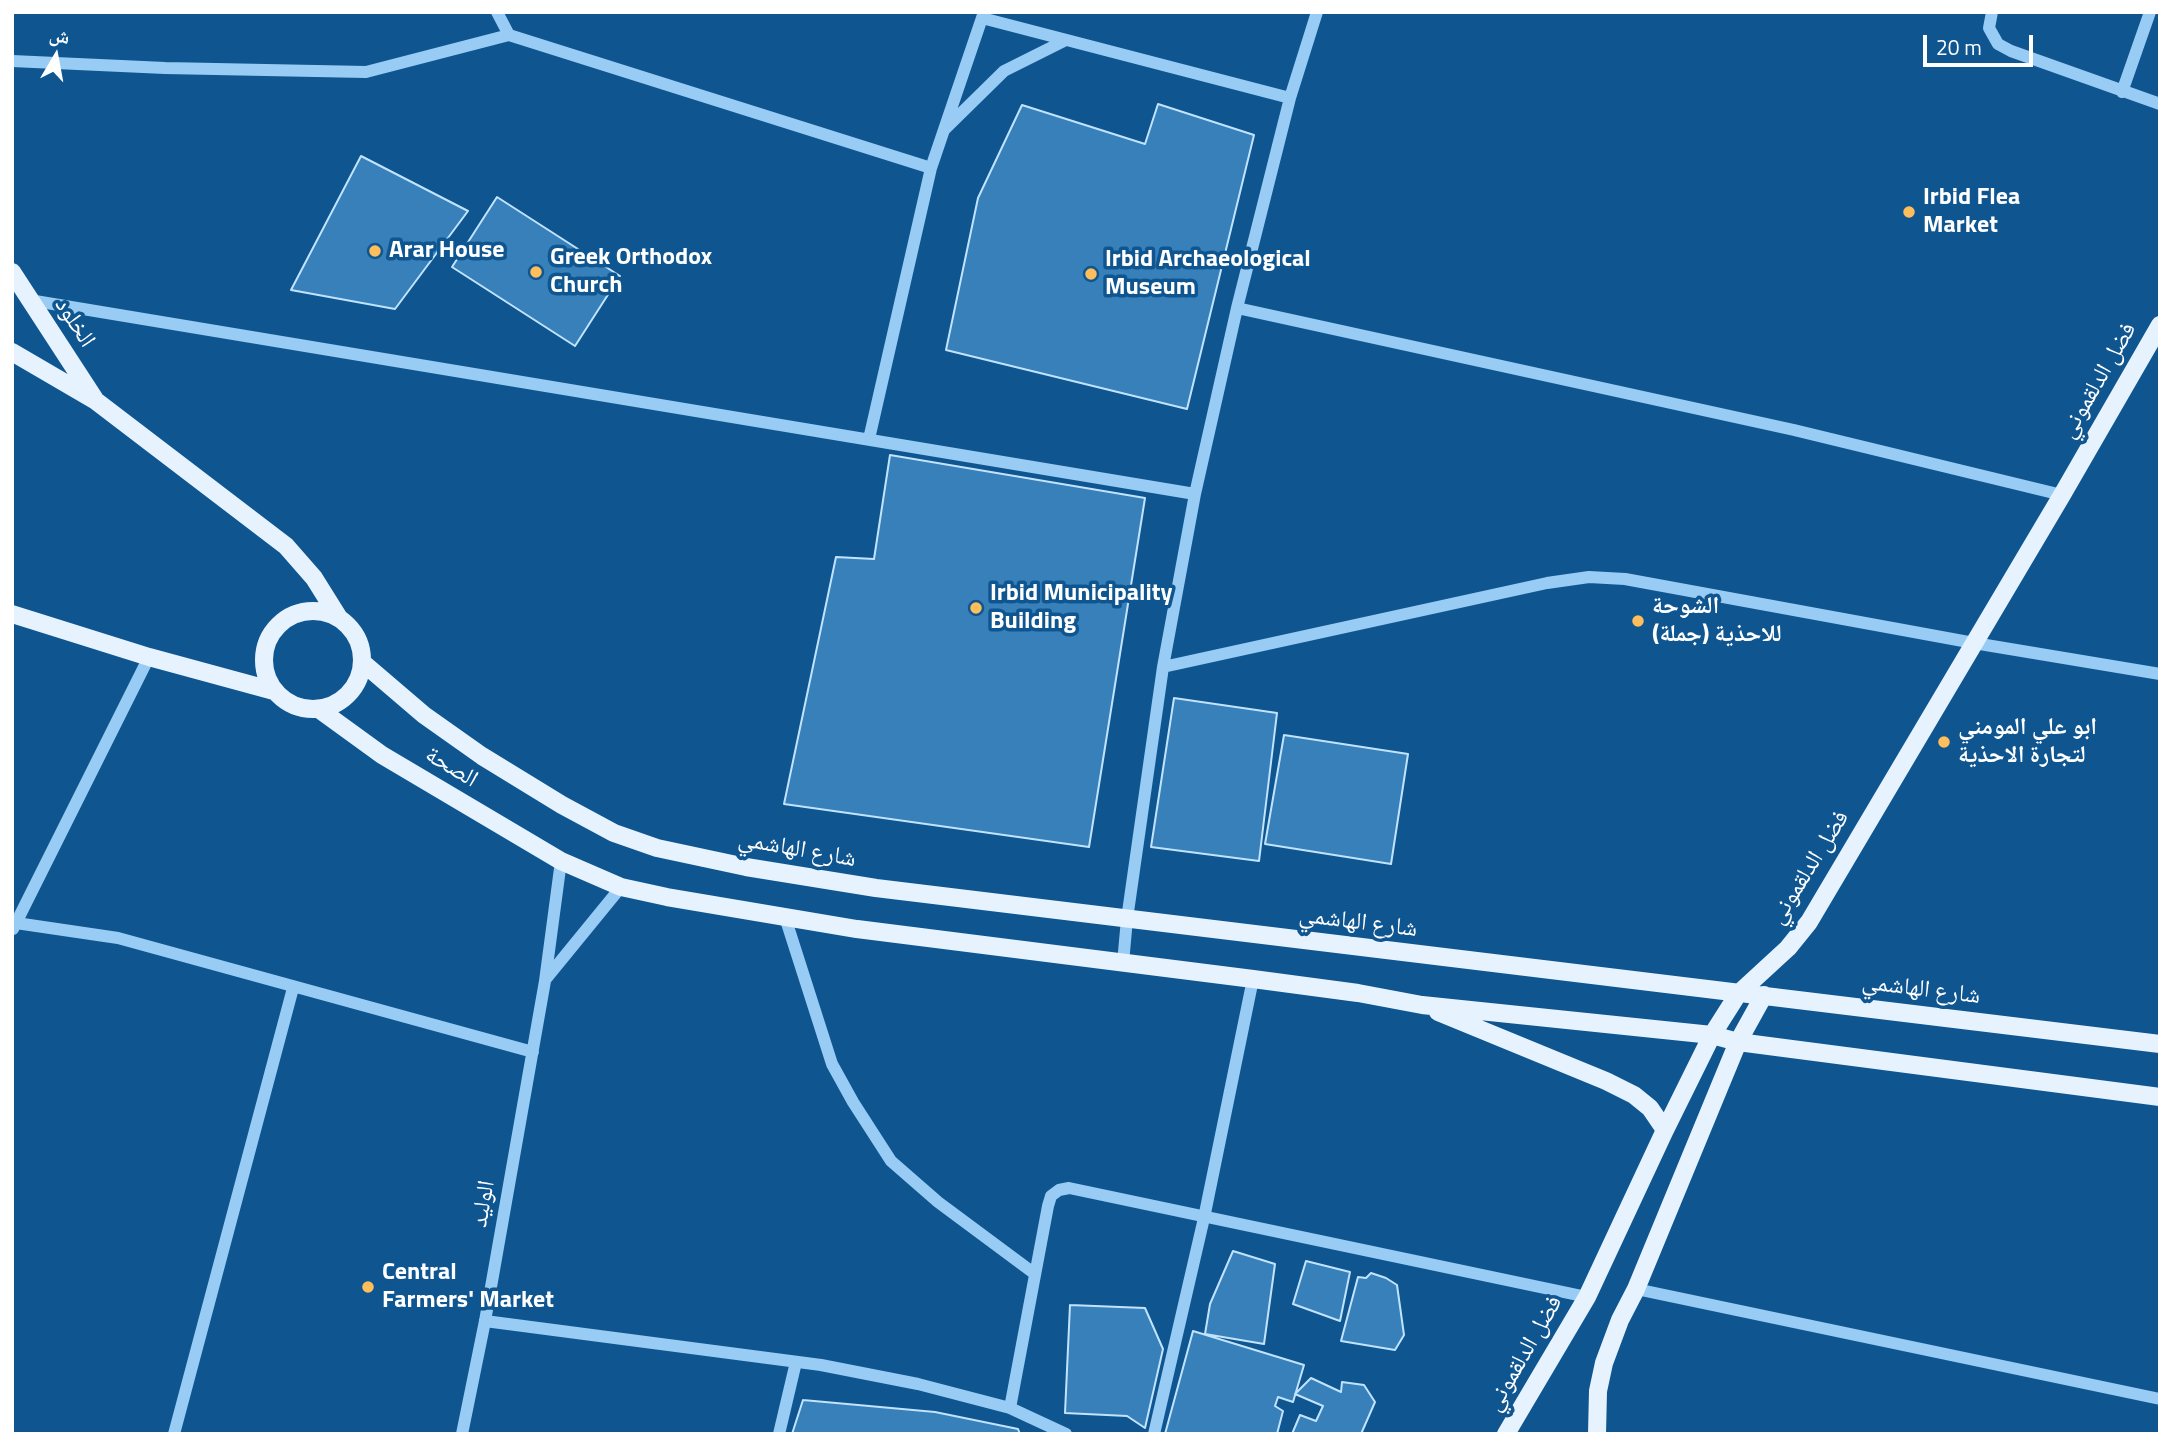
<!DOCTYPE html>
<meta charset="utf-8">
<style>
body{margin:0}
#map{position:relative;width:2172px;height:1446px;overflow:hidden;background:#0f5691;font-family:"Titillium Web","Noto Naskh Arabic",sans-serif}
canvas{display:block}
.frame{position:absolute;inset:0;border:14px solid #fff;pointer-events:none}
.north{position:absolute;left:21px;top:21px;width:70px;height:70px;-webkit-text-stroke:5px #0f5691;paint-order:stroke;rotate:10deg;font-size:19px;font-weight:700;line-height:28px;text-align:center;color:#fff}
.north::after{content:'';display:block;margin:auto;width:24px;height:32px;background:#fff;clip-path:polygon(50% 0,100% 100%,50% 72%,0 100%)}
.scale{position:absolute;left:1923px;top:35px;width:110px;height:32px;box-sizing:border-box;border:4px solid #fff;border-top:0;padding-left:9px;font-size:21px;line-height:24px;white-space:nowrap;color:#fff;-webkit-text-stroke:5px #0f5691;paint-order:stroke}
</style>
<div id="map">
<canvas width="2172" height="1446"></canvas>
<div class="frame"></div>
<div class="north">ش</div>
<div class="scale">20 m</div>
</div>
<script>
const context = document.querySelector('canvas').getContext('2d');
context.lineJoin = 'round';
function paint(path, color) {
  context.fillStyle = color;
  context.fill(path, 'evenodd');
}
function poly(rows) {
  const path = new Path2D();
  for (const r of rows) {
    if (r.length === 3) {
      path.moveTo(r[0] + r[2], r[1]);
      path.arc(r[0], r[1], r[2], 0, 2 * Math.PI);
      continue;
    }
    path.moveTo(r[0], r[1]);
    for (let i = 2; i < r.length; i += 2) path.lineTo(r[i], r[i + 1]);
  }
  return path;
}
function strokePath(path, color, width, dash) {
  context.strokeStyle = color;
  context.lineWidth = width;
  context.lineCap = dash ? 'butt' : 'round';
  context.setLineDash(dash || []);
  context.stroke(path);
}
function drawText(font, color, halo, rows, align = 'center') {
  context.font = font + ' "Titillium Web","Noto Naskh Arabic",sans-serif';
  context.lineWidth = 7;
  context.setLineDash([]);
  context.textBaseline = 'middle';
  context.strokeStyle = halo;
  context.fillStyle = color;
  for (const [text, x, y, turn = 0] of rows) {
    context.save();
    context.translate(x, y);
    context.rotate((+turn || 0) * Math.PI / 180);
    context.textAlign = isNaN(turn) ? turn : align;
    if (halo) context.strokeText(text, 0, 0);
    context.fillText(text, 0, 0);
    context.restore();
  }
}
const building = poly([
 [1158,104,1254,135,1187,409,946,350,978,198,1022,105,1145,144,1158,104],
 [361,156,468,211,395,309,291,290,361,156],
 [497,197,620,276,575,346,452,267,497,197],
 [890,455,1145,498,1089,847,784,804,836,557,874,559,890,455],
 [1174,698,1277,713,1259,861,1151,847,1174,698],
 [1284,735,1408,754,1391,864,1265,844,1284,735],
 [1233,1251,1275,1264,1264,1344,1205,1334,1210,1304,1233,1251],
 [1306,1261,1350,1272,1340,1321,1293,1304,1306,1261],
 [1371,1273,1386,1278,1397,1285,1404,1335,1395,1350,1341,1341,1358,1277,1366,1278,1371,1273],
 [1070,1305,1145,1308,1163,1349,1145,1428,1127,1416,1065,1413,1070,1305],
 [1193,1331,1304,1365,1293,1402,1278,1397,1275,1406,1283,1411,1277,1434,1165,1434,1193,1331],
 [1311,1378,1341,1392,1342,1382,1364,1385,1375,1402,1361,1434,1292,1434,1300,1415,1316,1421,1323,1406,1295,1394,1311,1378],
 [803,1400,935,1412,1018,1429,1020,1434,792,1434,803,1400]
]);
paint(building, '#3780ba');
strokePath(building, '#c1e3fe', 2);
strokePath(poly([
 [497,12,509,35],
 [1992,12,1989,28,1998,44,2011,51,2160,104],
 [982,18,1290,98],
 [12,61,165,68,366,72,509,35,931,168],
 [2122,92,2150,12],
 [945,129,1004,71,1066,40],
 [29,300,1195,494],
 [1237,308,1794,430,2062,495],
 [869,439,931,168,984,12],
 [1163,667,1547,583,1589,577,1625,579,1974,643,2160,674],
 [785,917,832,1064,853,1102,891,1161,938,1202,1035,1274],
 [16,923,118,938,533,1052],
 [13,929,149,657],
 [1123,963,1127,919,1163,667,1195,494,1237,308,1290,98,1317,12],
 [545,980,621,887],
 [1636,1289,2160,1399],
 [485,1321,821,1365,918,1384,1010,1408,1066,1434],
 [1010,1408,1048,1206,1051,1196,1059,1190,1069,1188,1587,1297],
 [174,1434,293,988],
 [462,1434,485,1321,545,981,561,861],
 [779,1434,796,1362],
 [1154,1434,1204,1218,1253,979]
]), '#99ccf4', 12);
strokePath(poly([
 [12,272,94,398],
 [12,352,96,401,286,546,314,578,339,618],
 [313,660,49],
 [12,614,149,657,274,691],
 [362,662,424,715,482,756,562,805,614,833,657,848,746,867,876,888,2160,1044],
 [320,710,382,755,561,861,621,887,667,897,857,929,1253,979,1358,993,1422,1005,1712,1035,1738,1042,2160,1097],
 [1438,1012,1606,1081,1634,1095,1650,1108,1665,1130],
 [1506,1434,1587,1297,1665,1130,1712,1035,1738,994,1788,948,1809,922,2062,495,2160,325],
 [1597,1434,1598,1391,1604,1363,1620,1320,1636,1289,1738,1042,1764,995]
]), '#e6f3ff', 18);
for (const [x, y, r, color] of [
 [1909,212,7,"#ffbe5c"],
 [375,251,7,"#ffbe5c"],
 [536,272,7,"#ffbe5c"],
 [1091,274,7,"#ffbe5c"],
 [976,608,7,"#ffbe5c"],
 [1638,621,7,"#ffbe5c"],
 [1944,742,7,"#ffbe5c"],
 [368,1287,7,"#ffbe5c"]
]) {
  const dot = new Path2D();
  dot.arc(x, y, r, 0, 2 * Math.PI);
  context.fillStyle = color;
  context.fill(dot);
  strokePath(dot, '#0f5691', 2.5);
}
drawText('bold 24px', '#fff', '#0f5691', [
 ["Irbid Flea",1923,198],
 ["Market",1923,226],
 ["Arar House",389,251],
 ["Greek Orthodox",550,258],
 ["Church",550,286],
 ["Irbid Archaeological",1105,260],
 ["Museum",1105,288],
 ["Irbid Municipality",990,594],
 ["Building",990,622],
 ["الشوحة",1652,607],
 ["للاحذية (جملة)",1652,635],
 ["ابو علي المومني",1958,728],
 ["لتجارة الاحذية",1958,756],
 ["Central",382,1273],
 ["Farmers' Market",382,1301]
], 'left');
drawText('24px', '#fff', '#0f5691', [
 ["الخلود",74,323,57],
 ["فضل الدلقموني",2099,381,-60],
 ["الصحة",451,768,31],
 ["شارع الهاشمي",797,850,10],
 ["فضل الدلقموني",1810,868,-58],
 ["شارع الهاشمي",1358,923,7],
 ["شارع الهاشمي",1921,990,7],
 ["الوليد",484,1204,-80],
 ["فضل الدلقموني",1525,1354,-60]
]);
</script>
